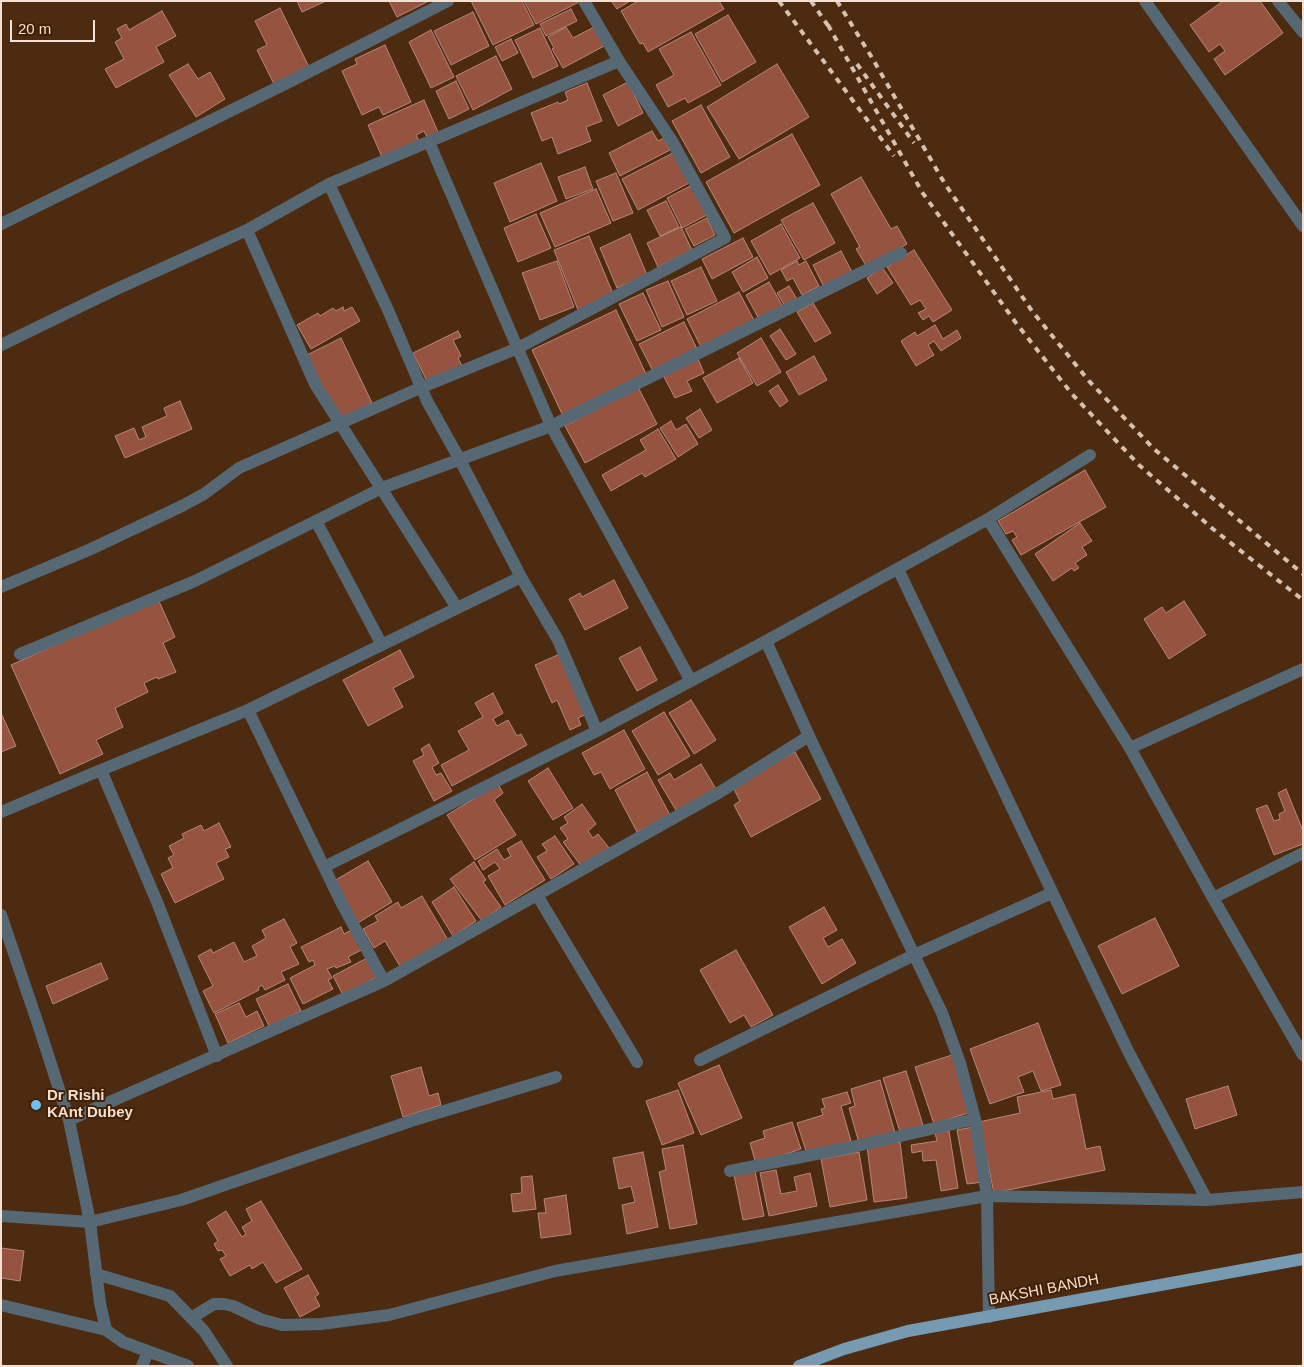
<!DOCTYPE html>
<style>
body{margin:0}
#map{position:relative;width:1304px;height:1367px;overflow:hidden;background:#4c2b10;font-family:Arial,sans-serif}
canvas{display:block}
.frame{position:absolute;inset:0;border:2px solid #f5dfd0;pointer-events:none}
.scale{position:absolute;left:10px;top:20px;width:85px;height:22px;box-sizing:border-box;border:2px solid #f5dfd0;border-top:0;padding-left:6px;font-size:15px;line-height:18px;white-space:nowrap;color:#f5dfd0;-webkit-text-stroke:4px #412105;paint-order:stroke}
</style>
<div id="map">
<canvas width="1304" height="1367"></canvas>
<div class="frame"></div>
<div class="scale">20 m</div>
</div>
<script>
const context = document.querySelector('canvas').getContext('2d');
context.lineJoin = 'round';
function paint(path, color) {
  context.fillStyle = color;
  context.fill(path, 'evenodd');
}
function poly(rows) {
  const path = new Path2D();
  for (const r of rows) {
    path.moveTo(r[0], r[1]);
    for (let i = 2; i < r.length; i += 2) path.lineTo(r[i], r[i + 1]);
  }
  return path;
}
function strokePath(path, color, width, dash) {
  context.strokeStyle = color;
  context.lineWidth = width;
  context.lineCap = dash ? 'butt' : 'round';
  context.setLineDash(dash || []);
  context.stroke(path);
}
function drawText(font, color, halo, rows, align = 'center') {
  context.font = font + ' Arial,sans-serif';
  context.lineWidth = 4;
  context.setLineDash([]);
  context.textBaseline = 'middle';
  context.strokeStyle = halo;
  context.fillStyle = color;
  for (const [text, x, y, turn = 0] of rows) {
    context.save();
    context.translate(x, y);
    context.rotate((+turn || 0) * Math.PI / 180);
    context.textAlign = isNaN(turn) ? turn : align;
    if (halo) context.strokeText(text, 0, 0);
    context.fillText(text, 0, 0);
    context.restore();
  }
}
const building = poly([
 [297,1,326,1,302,12,297,1],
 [389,1,429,1,397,17,389,1],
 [471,1,522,1,534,25,493,45,471,1],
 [524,1,581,1,536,24,524,1],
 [611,1,630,1,617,9,611,1],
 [638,1,719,1,724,9,648,52,643,43,640,44,621,11,638,1],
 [1223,1,1260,1,1283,33,1225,75,1214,59,1225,51,1220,44,1209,52,1190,25,1223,1],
 [280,8,309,67,274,84,257,50,267,45,255,21,280,8],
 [571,9,577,21,546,36,540,24,571,9],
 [162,11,176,36,156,47,164,62,116,88,105,69,124,59,115,42,122,38,117,29,126,24,129,30,162,11],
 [473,12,489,46,451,65,434,31,473,12],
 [728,15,756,62,722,82,695,34,728,15],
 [596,26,606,45,563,68,552,49,554,48,548,37,566,27,573,38,596,26],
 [540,28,558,66,533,78,515,40,540,28],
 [431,30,454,77,431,88,409,42,431,30],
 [691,32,721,85,688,103,685,98,668,107,656,85,674,75,659,49,691,32],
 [511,39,518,53,502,61,495,47,511,39],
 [385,45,411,102,383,115,379,107,362,115,342,71,357,64,355,59,385,45],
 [496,56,512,89,473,110,456,76,496,56],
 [188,64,198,79,210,72,225,99,196,117,169,75,188,64],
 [777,64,809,117,739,159,707,107,777,64],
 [456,81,469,109,449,119,436,91,456,81],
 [628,82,643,113,618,126,603,95,628,82],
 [587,83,602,121,586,127,591,141,558,154,552,137,542,141,531,113,558,102,559,104,568,100,565,92,587,83],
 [424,100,438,132,427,137,424,131,416,135,419,141,382,157,368,125,424,100],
 [701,105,730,157,701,173,672,121,701,105],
 [652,131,658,141,664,138,670,150,620,176,609,153,652,131],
 [792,134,820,185,734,233,706,182,792,134],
 [673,153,689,183,638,210,622,179,673,153],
 [541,163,557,201,510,222,494,183,541,163],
 [585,167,593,189,566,199,558,177,585,167],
 [616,173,633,213,613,221,596,181,616,173],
 [861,177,891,229,897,226,907,244,867,267,856,249,860,247,831,194,861,177],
 [692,185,707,215,682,228,667,198,692,185],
 [596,189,611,223,555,247,540,213,596,189],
 [666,201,679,227,660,236,647,210,666,201],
 [813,203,835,243,804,260,781,220,813,203],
 [536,214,551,248,518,262,504,228,536,214],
 [707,218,715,235,694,246,685,229,707,218],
 [781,224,800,258,770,275,751,241,781,224],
 [681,227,692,250,658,267,647,243,681,227],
 [630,234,647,275,617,288,600,248,630,234],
 [589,236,614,296,578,310,554,250,589,236],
 [743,238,753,257,712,279,702,259,743,238],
 [914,250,952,310,933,322,929,316,923,320,918,313,926,309,920,300,911,305,887,267,914,250],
 [841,251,852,272,824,287,813,265,841,251],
 [757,257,768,278,743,292,732,272,757,257],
 [557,261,574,307,540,320,522,273,557,261],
 [797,261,799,265,806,261,819,286,802,295,793,278,787,281,781,270,797,261],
 [701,267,717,301,687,315,671,281,701,267],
 [882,267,893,283,877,294,867,278,882,267],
 [668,281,684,317,662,327,646,290,668,281],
 [769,282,784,309,760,321,746,295,769,282],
 [789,286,797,299,785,306,777,293,789,286],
 [739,292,756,324,703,351,687,319,739,292],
 [643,293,661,330,637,341,619,304,643,293],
 [813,303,831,333,815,342,797,312,813,303],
 [343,307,344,311,352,307,360,321,311,349,297,325,318,313,320,316,333,308,336,311,343,307],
 [616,310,647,376,563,416,532,350,616,310],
 [684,322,698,351,654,373,639,344,684,322],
 [935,325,943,339,957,330,961,338,941,351,934,341,928,345,934,355,916,366,901,341,915,332,917,336,935,325],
 [780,329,796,354,786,360,770,336,780,329],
 [458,331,461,337,453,340,461,356,458,358,462,366,428,383,413,353,458,331],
 [341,338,372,403,339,420,307,355,341,338],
 [761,338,781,372,757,386,737,353,761,338],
 [814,356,827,380,799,395,786,372,814,356],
 [739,358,753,383,717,403,703,378,739,358],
 [698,359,704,373,687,381,692,391,675,398,663,375,698,359],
 [778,385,788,401,780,407,769,391,778,385],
 [638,387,657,424,585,463,565,426,638,387],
 [180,401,192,429,125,458,115,436,134,428,139,440,146,437,142,427,167,416,164,408,180,401],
 [700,409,712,430,699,438,686,418,700,409],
 [671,421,676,430,686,424,698,444,678,457,660,428,671,421],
 [658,429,676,459,645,477,642,473,611,491,602,475,646,450,640,440,658,429],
 [1085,470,1106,507,1021,555,1012,540,1017,537,1013,531,1006,534,998,521,1085,470],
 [1080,523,1092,541,1082,547,1087,555,1075,563,1079,568,1074,571,1072,568,1053,581,1035,554,1080,523],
 [614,580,628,608,585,630,569,599,580,593,582,597,614,580],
 [158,599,175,637,163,643,176,672,158,679,157,677,144,683,148,692,115,708,123,727,96,740,103,754,60,774,11,665,158,599],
 [1184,601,1206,635,1169,659,1144,619,1162,607,1166,613,1184,601],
 [640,647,657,680,637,691,619,658,640,647],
 [400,650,414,677,393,688,403,707,368,726,343,680,400,650],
 [560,654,587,714,578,718,581,725,570,730,557,700,552,703,535,665,560,654],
 [493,693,503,713,493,719,497,726,508,720,517,736,521,734,527,745,452,786,441,765,469,750,458,731,483,717,475,703,493,693],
 [691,700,716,740,694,754,669,713,691,700],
 [664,712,690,756,658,775,632,731,664,712],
 [1,713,16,746,1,752,1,713],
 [624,730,645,769,610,789,601,772,594,775,582,753,624,730],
 [429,744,439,763,432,767,436,775,441,773,452,791,434,801,413,761,424,755,421,749,429,744],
 [795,752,821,799,751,837,734,805,740,801,733,787,795,752],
 [701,764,716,789,677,812,658,780,670,773,674,780,701,764],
 [548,768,573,808,553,820,528,781,548,768],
 [647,772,670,815,637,832,615,790,647,772],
 [498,784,503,793,494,800,516,835,475,860,447,815,498,784],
 [1286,789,1303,831,1303,844,1274,855,1256,809,1267,805,1274,821,1280,819,1279,814,1285,811,1278,793,1286,789],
 [582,804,596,824,588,831,593,838,598,834,609,848,582,867,563,842,568,839,560,828,568,823,564,817,582,804],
 [219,823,231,847,225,849,229,857,216,863,224,879,175,903,161,874,173,868,168,858,174,855,169,846,184,838,182,834,201,825,204,831,219,823],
 [555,836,574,864,551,879,537,857,547,851,542,844,555,836],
 [521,841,545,880,505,905,488,876,500,869,495,862,483,870,478,861,497,849,504,860,511,856,507,849,521,841],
 [368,861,392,902,356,924,327,885,368,861],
 [474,862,486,880,483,882,501,907,482,921,450,879,474,862],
 [454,887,476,921,453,936,432,902,454,887],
 [422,896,448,940,401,968,385,941,374,948,363,929,378,921,375,916,398,902,401,908,422,896],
 [824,907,837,930,823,938,828,947,842,939,856,963,822,984,789,927,824,907],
 [1155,918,1179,966,1122,994,1098,946,1155,918],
 [284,919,297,943,290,947,299,964,281,972,285,980,265,990,262,985,258,988,259,990,214,1013,203,991,213,986,198,956,211,949,213,953,234,942,244,962,257,956,252,946,266,938,262,930,284,919],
 [341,927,344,934,353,929,363,949,348,957,351,962,336,968,335,966,327,969,332,978,328,980,333,989,303,1004,290,978,315,965,313,960,309,962,301,947,341,927],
 [736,950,773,1015,751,1027,744,1015,730,1023,700,970,736,950],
 [367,958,377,977,343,995,333,976,367,958],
 [101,963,108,979,53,1004,46,986,101,963],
 [288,984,301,1011,269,1026,256,999,288,984],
 [239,1003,246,1017,257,1011,264,1026,228,1043,215,1014,239,1003],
 [1038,1023,1061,1085,1041,1091,1033,1071,1018,1077,1024,1092,990,1104,970,1049,1038,1023],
 [952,1055,971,1112,934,1124,915,1067,952,1055],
 [719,1065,742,1118,701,1135,678,1083,719,1065],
 [421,1067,429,1096,438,1093,441,1105,403,1117,391,1076,421,1067],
 [906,1071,923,1125,900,1132,883,1078,906,1071],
 [880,1080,895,1133,859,1143,849,1108,855,1106,851,1089,880,1080],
 [1228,1086,1237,1115,1195,1129,1186,1099,1228,1086],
 [678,1090,694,1133,662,1145,646,1101,678,1090],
 [1051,1090,1053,1099,1075,1094,1086,1149,1100,1146,1105,1170,994,1193,979,1122,1020,1113,1017,1097,1051,1090],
 [847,1092,851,1103,841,1106,851,1141,807,1154,797,1123,823,1115,821,1109,825,1108,822,1099,847,1092],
 [792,1122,801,1149,756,1164,750,1143,765,1138,763,1131,792,1122],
 [973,1127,983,1182,967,1184,957,1130,973,1127],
 [949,1131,958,1188,941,1191,936,1160,923,1161,922,1151,912,1153,911,1145,937,1141,935,1133,949,1131],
 [900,1142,907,1198,874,1202,867,1146,900,1142],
 [683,1145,697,1224,670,1229,659,1172,666,1170,662,1149,683,1145],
 [643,1152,658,1227,627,1234,622,1205,635,1202,631,1186,619,1189,613,1158,643,1152],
 [859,1152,867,1200,830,1207,821,1159,859,1152],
 [776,1170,781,1194,797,1191,794,1177,810,1173,817,1206,769,1216,760,1173,776,1170],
 [755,1171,764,1216,743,1220,734,1175,755,1171],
 [532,1176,536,1209,513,1212,511,1194,522,1193,521,1177,532,1176],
 [566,1195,571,1234,541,1238,538,1213,546,1213,544,1199,566,1195],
 [261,1201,302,1269,276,1283,263,1262,252,1269,250,1265,230,1276,220,1259,226,1256,222,1250,218,1251,214,1244,218,1241,207,1223,226,1211,242,1237,246,1234,242,1227,252,1221,246,1209,261,1201],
 [1,1248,24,1251,20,1281,1,1278,1,1248],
 [308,1275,319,1294,315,1297,320,1306,300,1317,284,1288,308,1275]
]);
paint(building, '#965340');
strokePath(building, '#b8877a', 1);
strokePath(poly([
 [1145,1,1303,226],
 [1278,1,1303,32],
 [429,142,551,426,691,681],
 [329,184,388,310,427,401,460,460,521,577,558,640,597,731],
 [1,224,293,80,448,1],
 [247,230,315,384,457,608],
 [1,345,110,292,247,230,329,184,619,61],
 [988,519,1130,748,1213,898,1303,1055],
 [316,521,382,645],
 [898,569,1128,1051,1207,1200],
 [1,587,91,549,182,506,204,494,239,468,420,388,518,348,725,238,672,141,619,61,584,1],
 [766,641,809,736,942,1013,960,1063,975,1119,987,1196,989,1317],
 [20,654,195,581,382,488,551,426,901,253],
 [248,710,324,867,597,731,766,641,988,519,1090,455],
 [1130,748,1303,669],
 [101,770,157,902,217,1056],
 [1,812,101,770,248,710,521,577],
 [324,867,342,904,384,981],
 [537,895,637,1062],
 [1213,898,1303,853],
 [1,915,39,1027,69,1120,90,1222,100,1303,106,1330],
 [700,1060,914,955,1052,893],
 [69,1120,384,981,720,792,809,736],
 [730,1171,852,1147,975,1119],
 [1,1216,90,1222,181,1200,411,1121,556,1077],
 [96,1274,170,1296,204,1331,227,1366],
 [1,1305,106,1330,123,1342,188,1366],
 [191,1318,214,1304,224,1304,233,1306,260,1319,282,1325,321,1324,389,1315,555,1271,987,1196,1207,1200,1303,1192],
 [142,1366,148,1352]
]), '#566874', 12);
strokePath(poly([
 [799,1366,844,1349,908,1331,1303,1259]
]), '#759ab1', 12);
strokePath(poly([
 [779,1,894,156],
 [811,1,831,30],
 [837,1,871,56,945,184,1032,311,1089,381,1154,449,1303,574],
 [828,25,922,192,1016,323,1072,394,1139,465,1213,529,1303,600],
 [857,64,914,143]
]), '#d8c0af', 4, [6, 6]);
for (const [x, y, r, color] of [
 [36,1105,6,"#6ec2f3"]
]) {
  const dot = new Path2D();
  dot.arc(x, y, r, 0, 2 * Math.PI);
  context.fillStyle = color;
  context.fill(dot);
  strokePath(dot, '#412105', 2);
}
drawText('bold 15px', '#f5dfd0', '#412105', [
 ["Dr Rishi",47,1096],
 ["KAnt Dubey",47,1113]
], 'left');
drawText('15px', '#f5dfd0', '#412105', [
 ["BAKSHI BANDH",1044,1290,-11]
]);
</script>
